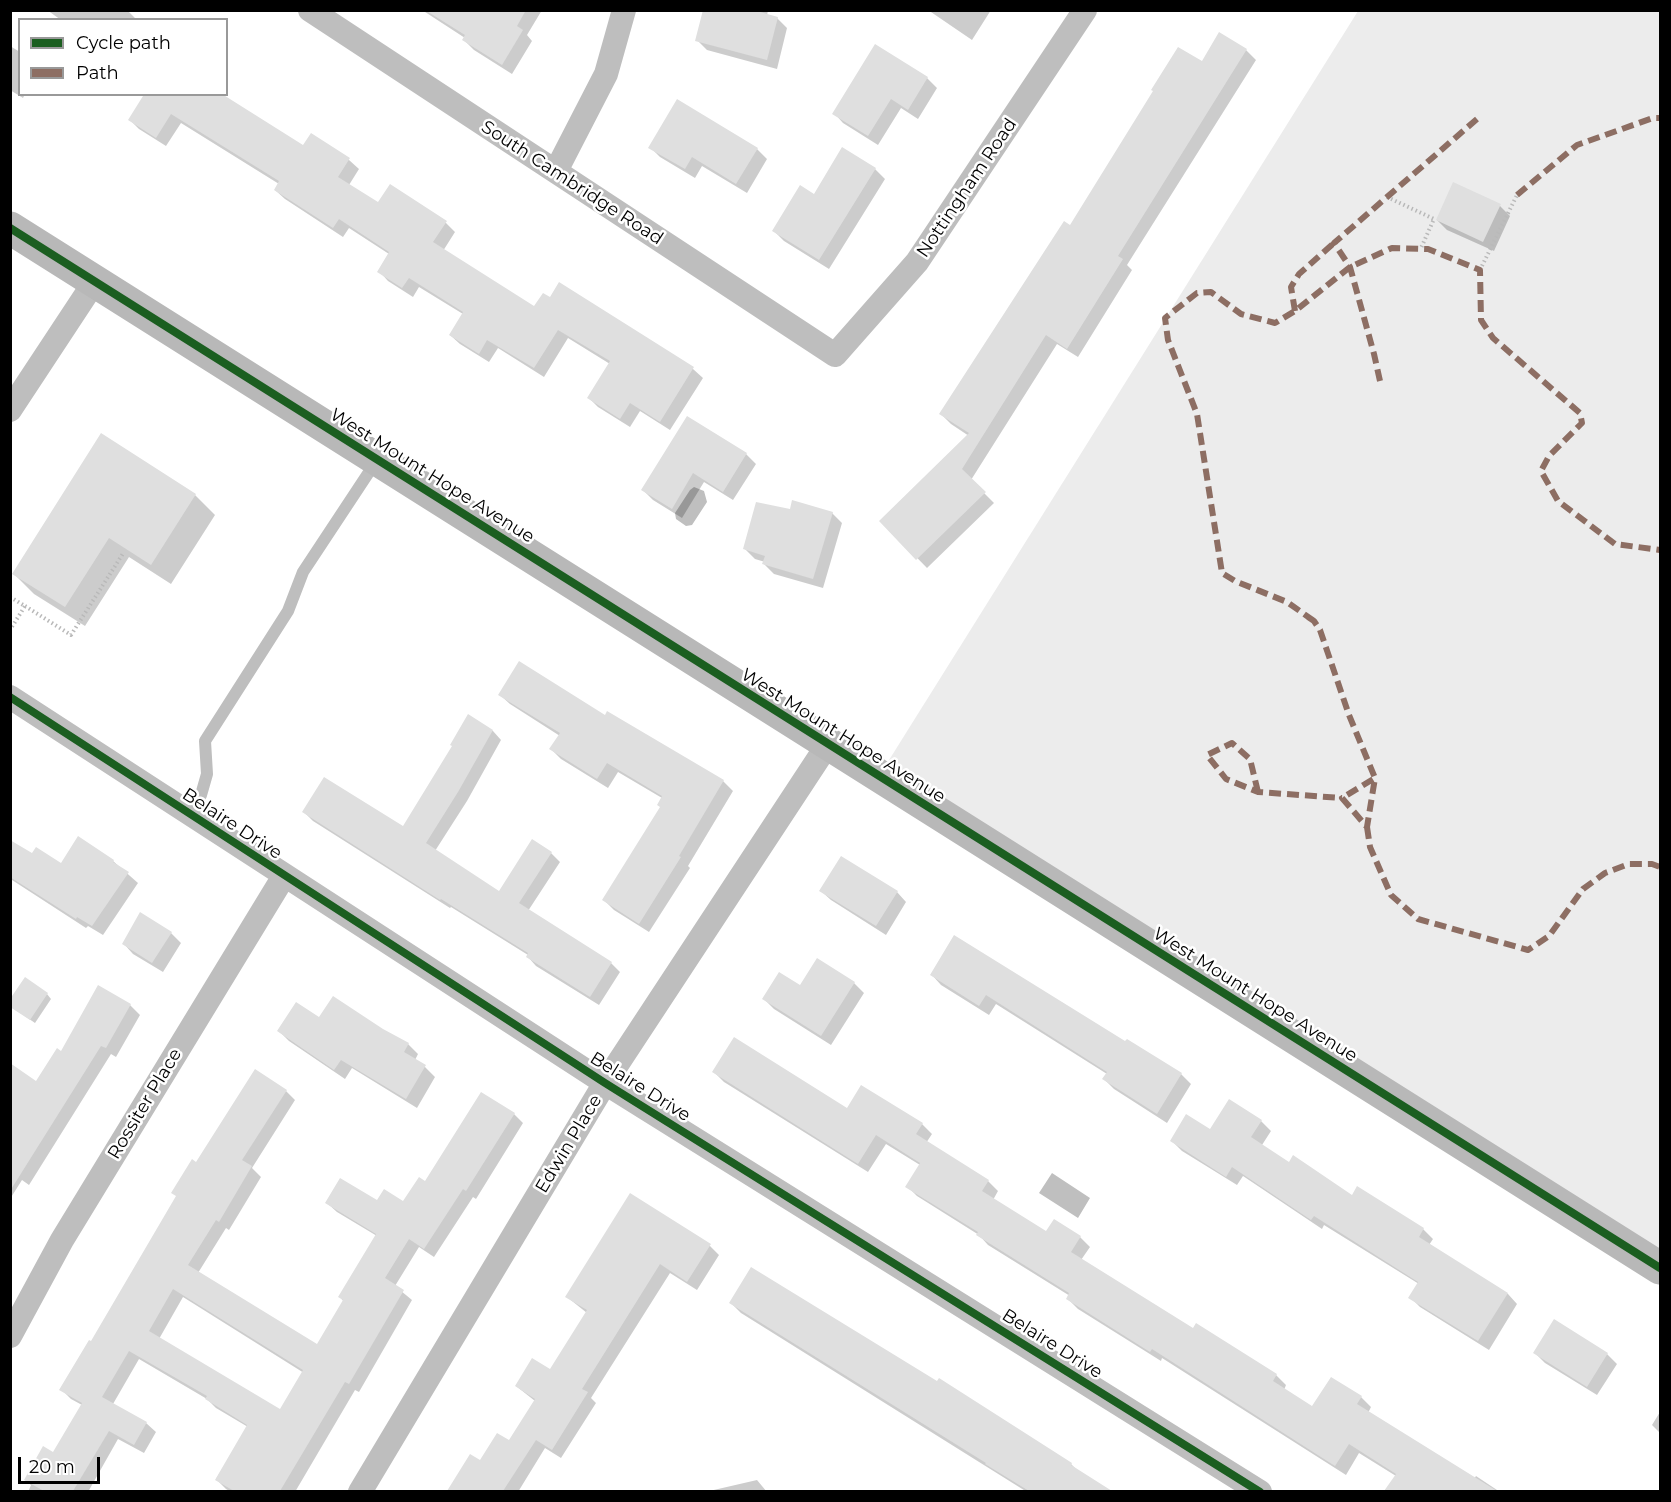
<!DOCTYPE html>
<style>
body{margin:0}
#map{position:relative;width:1671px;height:1502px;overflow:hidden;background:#fff;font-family:Montserrat,sans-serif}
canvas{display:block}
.frame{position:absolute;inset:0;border:12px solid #000;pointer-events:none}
.legend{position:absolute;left:18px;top:18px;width:210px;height:78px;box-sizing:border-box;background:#fff;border:2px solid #999;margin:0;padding:8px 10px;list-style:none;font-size:18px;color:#000}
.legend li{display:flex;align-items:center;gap:12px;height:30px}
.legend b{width:30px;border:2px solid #999}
.scale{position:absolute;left:18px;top:1457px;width:82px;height:27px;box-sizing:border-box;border:3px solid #000;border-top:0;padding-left:8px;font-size:18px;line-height:21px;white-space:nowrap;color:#000;-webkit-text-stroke:4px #fff;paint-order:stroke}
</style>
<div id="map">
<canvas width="1671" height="1502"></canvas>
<div class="frame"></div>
<ul class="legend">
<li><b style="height:8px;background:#1b5e20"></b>Cycle path</li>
<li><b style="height:8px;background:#8d6e63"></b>Path</li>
</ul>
<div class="scale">20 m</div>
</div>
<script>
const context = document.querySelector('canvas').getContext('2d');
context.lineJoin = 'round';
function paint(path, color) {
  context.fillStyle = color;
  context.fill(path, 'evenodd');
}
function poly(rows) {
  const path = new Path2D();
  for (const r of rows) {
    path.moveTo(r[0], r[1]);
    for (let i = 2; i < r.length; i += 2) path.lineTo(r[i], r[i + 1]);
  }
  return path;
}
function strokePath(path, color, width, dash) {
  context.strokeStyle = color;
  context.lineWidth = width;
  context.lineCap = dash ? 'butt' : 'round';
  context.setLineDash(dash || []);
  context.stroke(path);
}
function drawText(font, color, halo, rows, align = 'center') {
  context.font = font + ' Montserrat,sans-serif';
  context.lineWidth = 5;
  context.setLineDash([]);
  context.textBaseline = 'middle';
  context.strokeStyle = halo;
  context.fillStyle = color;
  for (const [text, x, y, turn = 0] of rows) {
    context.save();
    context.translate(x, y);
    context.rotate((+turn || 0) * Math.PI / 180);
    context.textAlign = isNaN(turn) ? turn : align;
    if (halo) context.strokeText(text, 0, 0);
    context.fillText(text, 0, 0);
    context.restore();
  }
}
paint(poly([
 [1358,11,1660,11,1660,1270,879,776]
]), '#ececec');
paint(poly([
 [694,487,704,491,707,502,692,525,686,526,676,519,675,513,690,490],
 [1052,1173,1090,1198,1078,1218,1039,1193]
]), '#bfbfbf');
paint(poly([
 [47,10,127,10,137,20,61,20],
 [422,10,542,10,527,35,532,41,512,74,474,50,464,40,465,38],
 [704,10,768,10,767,16,777,18,787,28,777,69,707,50,697,40],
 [928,10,991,10,972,40],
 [1220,34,1246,50,1256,60,1127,265,1132,270,1078,357,1057,344,971,480,994,503,927,568,881,521,969,436,951,424,941,414,1070,227,1202,63],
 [10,46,20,52,20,94,25,94,23,98,10,90],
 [927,78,937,88,918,119,901,108,878,145,843,123,834,113],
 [146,94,303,147,311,135,349,160,359,169,349,185,378,205,446,223,455,232,443,251,535,308,550,299,559,284,693,369,703,378,670,430,640,411,630,427,598,407,589,398,610,364,568,338,544,377,498,348,489,362,460,344,450,335,463,314,419,287,413,297,388,281,379,271,389,254,349,228,343,237,285,199,275,190,279,184,181,123,166,146,139,129,130,120],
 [650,147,757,149,767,159,747,193,702,166,695,178,660,157],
 [875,169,885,179,829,269,784,241,774,231,814,196],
 [1454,184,1500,206,1510,216,1494,251,1447,230,1437,220],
 [746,454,756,464,733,500,704,482,682,518,653,500,643,490],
 [195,495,215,515,171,584,129,557,85,626,34,594,13,573],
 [791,511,832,513,842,523,823,588,774,574,764,564,765,562,755,559,745,549],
 [500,695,605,717,723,781,733,791,688,866,690,868,649,932,614,910,604,900,662,807,662,798,618,772,608,788,561,759,551,749,560,736,510,704],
 [468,717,493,731,501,740,467,801,435,851,499,893,551,853,560,862,528,911,611,963,620,972,599,1005,536,966,528,957,528,955,451,907,450,908,313,821,304,812,403,828,454,747],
 [10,842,33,855,61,865,113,861,138,883,103,935,88,926,86,928,12,880,10,883],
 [821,891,897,892,906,902,886,935,831,900],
 [171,933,181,943,163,972,133,954,124,944],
 [932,975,1126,1043,1128,1041,1181,1074,1191,1084,1167,1123,1114,1089,1104,1079,1107,1074,996,1004,989,1015,941,985],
 [854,983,864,993,831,1045,774,1009,764,999,800,987],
 [99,987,130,1005,140,1015,116,1057,111,1054,29,1185,22,1180,10,1199,10,1065,36,1083,61,1053],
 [47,994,51,999,35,1023,13,1008],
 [319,1019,382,1030,408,1044,418,1054,415,1060,425,1067,435,1077,417,1108,352,1068,345,1079,289,1041,279,1031],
 [714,1072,847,1110,922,1124,932,1134,926,1143,988,1181,998,1191,993,1200,1047,1233,1080,1237,1090,1247,1081,1260,1193,1330,1196,1325,1276,1375,1286,1385,1284,1390,1313,1408,1332,1379,1361,1397,1371,1407,1368,1413,1474,1479,1476,1476,1500,1492,1386,1492,1396,1476,1359,1453,1346,1475,1162,1358,1161,1361,1078,1309,1068,1299,1070,1296,988,1245,979,1235,917,1196,907,1186,920,1165,886,1144,868,1172,724,1082],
 [286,1091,295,1100,252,1168,261,1177,229,1230,226,1228,198,1273,317,1346,344,1302,340,1297,377,1236,337,1212,327,1203,403,1203,425,1183,514,1114,523,1123,476,1199,473,1197,434,1257,419,1247,395,1286,412,1300,359,1392,355,1390,295,1492,231,1492,226,1489,216,1479,248,1427,216,1408,207,1399,139,1359,113,1404,146,1423,156,1432,144,1453,118,1439,88,1492,28,1492,31,1485,25,1480,54,1454,82,1405,71,1399,61,1389,91,1343,196,1164],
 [183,1297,304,1373,281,1411,159,1339],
 [1261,1121,1271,1131,1262,1145,1289,1164,1353,1197,1423,1229,1433,1239,1429,1245,1508,1294,1517,1304,1489,1350,1420,1307,1410,1297,1419,1284,1324,1225,1322,1229,1243,1176,1237,1185,1182,1151,1172,1141],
 [630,1195,710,1246,719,1255,697,1290,670,1273,591,1398,596,1403,561,1458,545,1448,518,1492,449,1492,471,1456,481,1462,509,1442,535,1401,516,1386,551,1371,587,1313,567,1297],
 [731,1303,1071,1464,1080,1473,1110,1492,1027,1492,741,1313],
 [1535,1353,1607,1354,1617,1364,1597,1395,1545,1363],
 [1660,1412,1660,1433,1652,1425],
 [757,1480,767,1492,705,1492]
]), '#0003');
paint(poly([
 [425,10,526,10,517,26,523,30,502,65,462,40,465,35],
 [703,10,753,10,778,17,767,60,695,41],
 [1219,32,1247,49,1118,256,1123,259,1067,349,1046,335,962,469,986,492,916,560,879,521,969,433,939,414,1064,221,1070,225,1153,91,1151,90,1178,47,1202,61],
 [875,44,928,77,908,110,891,99,868,136,832,114],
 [140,94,222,94,303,145,311,133,350,158,338,177,378,202,390,184,447,221,433,242,534,306,543,293,550,297,559,282,694,367,660,422,630,403,620,419,587,398,610,361,558,330,534,368,487,340,479,354,449,335,463,312,409,278,402,288,377,272,389,252,339,219,333,228,274,190,279,181,171,114,156,138,128,120,143,96],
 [677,99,758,148,736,184,692,157,685,169,648,148],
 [842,147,876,168,819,260,772,231,800,185,814,194],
 [1453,182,1501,204,1483,242,1436,220],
 [687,416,747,453,723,492,693,473,672,509,641,490],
 [101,433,196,494,151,565,109,538,65,607,12,574],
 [792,500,833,512,813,579,762,564,765,556,743,549,756,502,790,509],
 [519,661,605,715,607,711,724,780,679,856,681,857,639,924,602,900,660,807,657,805,662,796,607,763,597,779,549,749,560,733,498,695],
 [468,714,493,730,458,792,426,843,499,891,532,839,552,852,519,903,612,962,590,997,526,957,528,953,441,899,440,900,302,812,324,777,403,826,452,746,450,745],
 [78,836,114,860,113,862,129,872,92,926,77,917,76,919,10,877,10,840,32,853,36,847,61,863],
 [841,856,898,891,876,926,819,891],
 [140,912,172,932,152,963,122,944],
 [954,935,1125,1041,1127,1039,1182,1073,1157,1114,1102,1079,1107,1072,986,995,979,1006,930,975],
 [817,958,855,982,821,1036,762,999,779,972,800,985],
 [25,977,48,993,30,1020,10,1007,10,999],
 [98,985,131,1004,106,1048,101,1046,10,1191,10,1063,36,1081,57,1048,61,1051],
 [333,996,383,1029,409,1043,404,1052,426,1065,406,1099,341,1060,334,1070,277,1031,296,1002,319,1017],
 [734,1037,847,1108,861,1085,923,1123,916,1134,989,1180,982,1191,1046,1231,1054,1219,1081,1236,1071,1252,1193,1328,1196,1323,1277,1374,1273,1381,1312,1406,1331,1377,1362,1396,1357,1404,1497,1491,1384,1491,1396,1474,1349,1444,1335,1466,1152,1349,1150,1352,1066,1299,1069,1293,976,1235,978,1232,905,1187,920,1163,876,1135,858,1164,712,1072],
 [255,1069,287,1090,242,1160,252,1166,219,1222,216,1220,188,1265,317,1344,343,1300,338,1297,376,1234,325,1203,340,1178,377,1200,384,1189,403,1201,419,1177,425,1181,481,1092,515,1113,466,1191,463,1189,424,1249,409,1239,385,1278,404,1290,349,1384,345,1382,280,1491,234,1491,215,1480,247,1425,205,1399,207,1396,129,1351,102,1397,147,1422,134,1445,109,1431,73,1491,44,1491,24,1480,43,1446,53,1452,82,1403,59,1390,89,1340,91,1341,176,1196,171,1193,192,1159,196,1162],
 [173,1289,303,1370,280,1409,149,1331],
 [1229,1099,1262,1120,1251,1137,1289,1162,1293,1155,1352,1195,1357,1186,1424,1228,1419,1237,1508,1293,1478,1341,1408,1298,1418,1282,1314,1216,1311,1220,1232,1167,1226,1177,1170,1141,1186,1114,1210,1129],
 [630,1193,711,1244,687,1282,660,1264,582,1389,588,1392,552,1450,536,1440,503,1491,447,1491,470,1454,480,1460,497,1433,509,1440,535,1399,515,1386,532,1358,550,1369,587,1310,565,1297],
 [751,1267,937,1381,939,1378,1072,1463,1071,1465,1112,1491,1029,1491,985,1464,986,1463,729,1303],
 [1554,1319,1608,1353,1587,1387,1533,1353]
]), '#dfdfdf');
strokePath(poly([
 [1387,197,1434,219,1421,248],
 [1480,270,1517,195],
 [10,597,25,606,10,630],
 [25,606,71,635,124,552]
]), '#b9b9b9', 4, [1.5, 3]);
strokePath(poly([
 [189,814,201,795,207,774,205,741,288,611,303,572,377,460]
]), '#bebebe', 12);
strokePath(poly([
 [310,10,835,355,917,262,1085,10],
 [556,171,606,74,624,10],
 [10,410,95,281],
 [10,697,605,1083,1260,1492],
 [10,1336,62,1240,284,876],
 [360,1492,605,1083,828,744]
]), '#bebebe', 24);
strokePath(poly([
 [10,228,1660,1268]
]), '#b8b8b8', 33);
strokePath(poly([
 [1517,195,1577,145,1653,118,1660,118],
 [1295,311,1291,287,1299,274,1334,243],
 [1380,381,1374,354,1350,267,1334,243,1477,119],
 [1308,617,1314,621,1320,630,1349,715,1375,778,1367,827,1342,798,1375,778],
 [1314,621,1287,602,1235,581,1222,573,1197,414,1168,340,1165,318,1197,293,1211,292,1241,314,1275,323,1295,311,1350,267,1392,248,1428,249,1480,270,1481,320,1493,338,1580,413,1582,423,1549,456,1541,471,1558,501,1615,544,1660,550],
 [1258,792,1250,759,1232,743,1207,755,1226,779,1258,792,1342,798],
 [1367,827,1370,847,1391,895,1418,919,1528,950,1549,936,1583,889,1605,873,1629,864,1652,864,1660,867]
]), '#8d6e63', 6, [12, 6]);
strokePath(poly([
 [10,228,1660,1268],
 [10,697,605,1083,1260,1492]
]), '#1b5e20', 8);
drawText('18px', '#000', '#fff', [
 ["South Cambridge Road",572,183,33],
 ["Nottingham Road",967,188,-56],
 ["West Mount Hope Avenue",432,476,32],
 ["West Mount Hope Avenue",843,736,32],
 ["Belaire Drive",232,824,33],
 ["West Mount Hope Avenue",1255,995,32],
 ["Belaire Drive",640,1087,32],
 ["Rossiter Place",145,1104,-59],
 ["Edwin Place",569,1144,-59],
 ["Belaire Drive",1052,1344,32]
]);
</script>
